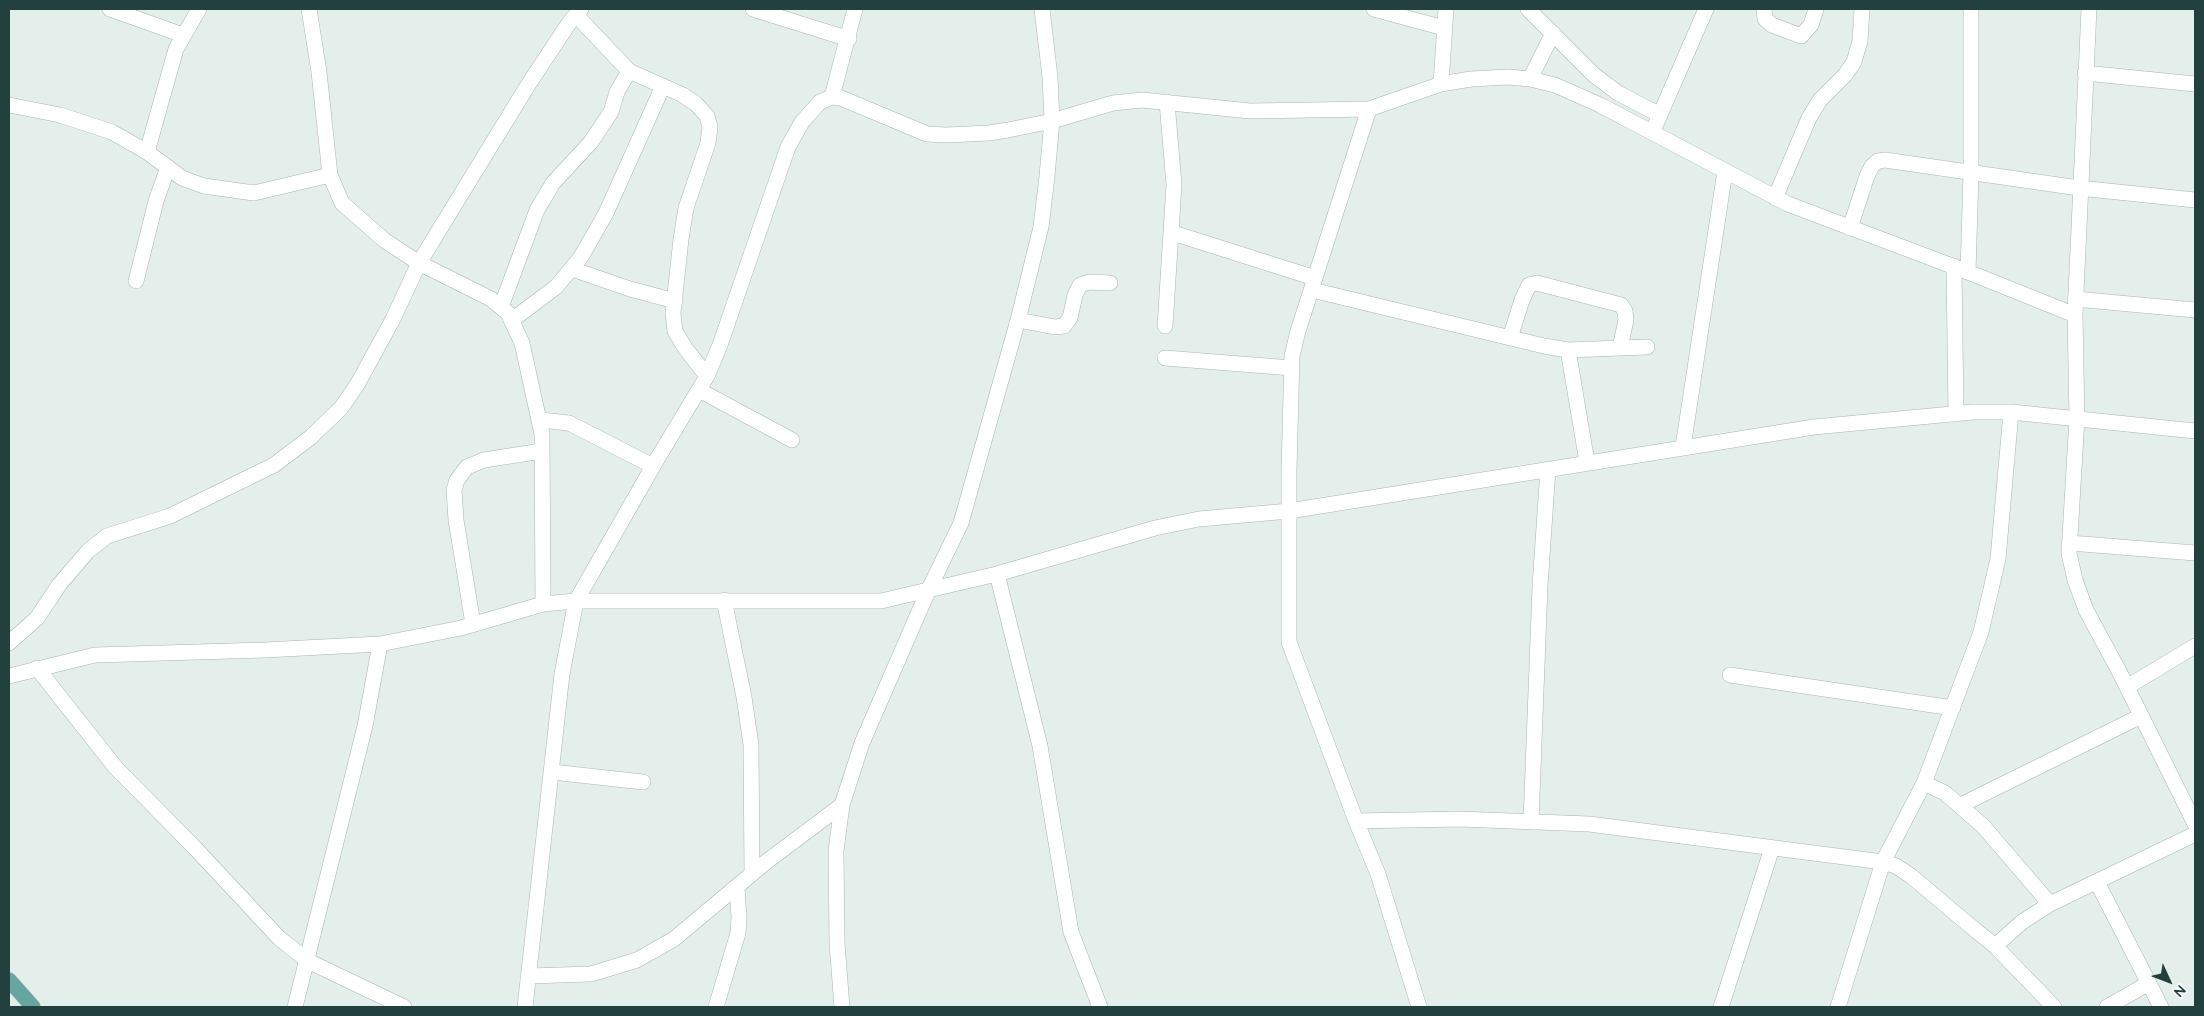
<!DOCTYPE html>
<style>
body{margin:0}
#map{position:relative;width:2204px;height:1016px;overflow:hidden;background:#e4eeeb;font-family:Quicksand,sans-serif}
canvas{display:block}
.frame{position:absolute;inset:0;border:10px solid #22413e;pointer-events:none}
.north{position:absolute;left:2144px;top:956px;width:50px;height:50px;-webkit-text-stroke:4px #f5faf9;paint-order:stroke;rotate:133deg;font-size:14px;font-weight:700;line-height:20px;text-align:center;color:#22413e}
.north::after{content:'';display:block;margin:auto;width:18px;height:22px;background:#22413e;clip-path:polygon(50% 0,100% 100%,50% 72%,0 100%)}
</style>
<div id="map">
<canvas width="2204" height="1016"></canvas>
<div class="frame"></div>
<div class="north">N</div>
</div>
<script>
const context = document.querySelector('canvas').getContext('2d');
context.lineJoin = 'round';
function poly(rows) {
  const path = new Path2D();
  for (const r of rows) {
    path.moveTo(r[0], r[1]);
    for (let i = 2; i < r.length; i += 2) path.lineTo(r[i], r[i + 1]);
  }
  return path;
}
function strokePath(path, color, width, dash) {
  context.strokeStyle = color;
  context.lineWidth = width;
  context.lineCap = dash ? 'butt' : 'round';
  context.setLineDash(dash || []);
  context.stroke(path);
}
const minor = poly([
 [110,9,183,35],
 [309,9,319,72,330,175,342,203,384,240,419,263,491,299,508,313,522,343,542,434,543,604],
 [753,9,849,39],
 [1374,9,1444,28],
 [1528,9,1594,75,1618,93,1660,115],
 [1764,9,1765,19,1772,25,1801,36,1811,25,1816,9],
 [629,71,683,95,696,104,707,116,710,127,708,143,686,208,681,239,673,313,675,331,685,348,707,376],
 [2085,73,2195,84],
 [1530,79,1553,33],
 [1441,84,1446,9],
 [832,97,855,9],
 [9,105,60,115,112,132,147,152,182,178,204,186,254,193,330,175],
 [1369,109,1298,331,1292,356,1289,470,1289,642,1356,821,1378,874,1419,1007],
 [1656,124,1706,9],
 [147,152,176,49,199,9],
 [1775,198,1809,118,1820,100,1845,75,1854,62,1860,41,1862,9],
 [1850,228,1867,176,1872,166,1878,161,1885,160,2079,188,2195,200],
 [1173,233,1315,278],
 [1954,266,1956,414],
 [572,269,630,289,675,301],
 [1968,272,1971,174,1971,9],
 [136,281,156,201,168,167],
 [1312,290,1544,346,1568,350,1647,347],
 [2075,299,2195,310],
 [501,307,537,210,553,183,591,142,611,112,617,92,629,71,576,15],
 [2075,315,2089,9],
 [512,320,556,287,581,257,606,213,663,86],
 [1018,320,1055,327,1064,326,1070,318,1075,295,1080,285,1089,282,1110,283],
 [1165,326,1174,185,1167,102],
 [1510,338,1522,300,1529,285,1537,283,1621,305,1625,311,1626,320,1620,348],
 [1568,350,1587,462],
 [1165,358,1292,368],
 [699,390,792,440],
 [541,420,569,423,653,466],
 [1683,447,1725,171],
 [2070,543,2195,553],
 [997,574,1040,746,1071,932,1100,1007],
 [724,600,744,697,751,745,752,874],
 [473,624,456,520,454,490,457,480,467,467,484,460,542,451],
 [9,643,37,618,59,585,88,551,107,536,170,516,274,465,311,437,341,408,357,385,393,319,419,263,528,85,569,23,581,9],
 [37,668,116,768,195,848,279,938,308,961,404,1007],
 [1730,675,1953,708],
 [9,676,95,655,265,650,380,644,461,628,543,604,576,601,881,601,997,574,1155,528,1199,519,1289,511,1814,427,1973,412,2011,412,2195,431],
 [2127,687,2195,646],
 [552,772,643,782],
 [1924,783,1945,793,1983,826,2050,904],
 [1961,805,2141,716],
 [1356,821,1460,819,1589,824,1883,862,1896,866,1911,876,1968,924,1995,946,2054,1007],
 [1531,822,1540,586,1548,469],
 [2097,882,2161,1007],
 [1995,946,2022,922,2050,904,2195,834],
 [529,976,591,974,637,960,674,939,766,862,842,805],
 [295,1007,365,726,380,644],
 [525,1007,562,674,576,601,656,461,707,376,720,345,788,147,802,122,820,102,832,97,841,98,927,134,946,135,989,133,1008,130,1052,121,1113,103,1142,100,1250,111,1369,109,1441,84,1471,79,1508,77,1530,79,1555,85,1600,105,1788,204,1968,272,2075,315,2077,418,2069,553,2075,580,2086,610,2120,673,2195,824],
 [716,1007,738,933,739,917,737,887],
 [842,1007,837,943,836,851,842,805,862,743,928,591,961,523,1018,320,1041,227,1047,176,1052,121,1050,77,1042,9],
 [1721,1007,1772,848],
 [1838,1007,1883,862,1924,783,1981,632,1998,559,2011,412],
 [2107,1007,2149,983]
]);
const major = poly([
 [9,980,33,1007]
]);
strokePath(minor, '#a6b7b4', 16);
strokePath(major, '#c1cac9', 16);
strokePath(minor, '#fff', 15);
strokePath(major, '#67a5a0', 15);
</script>
